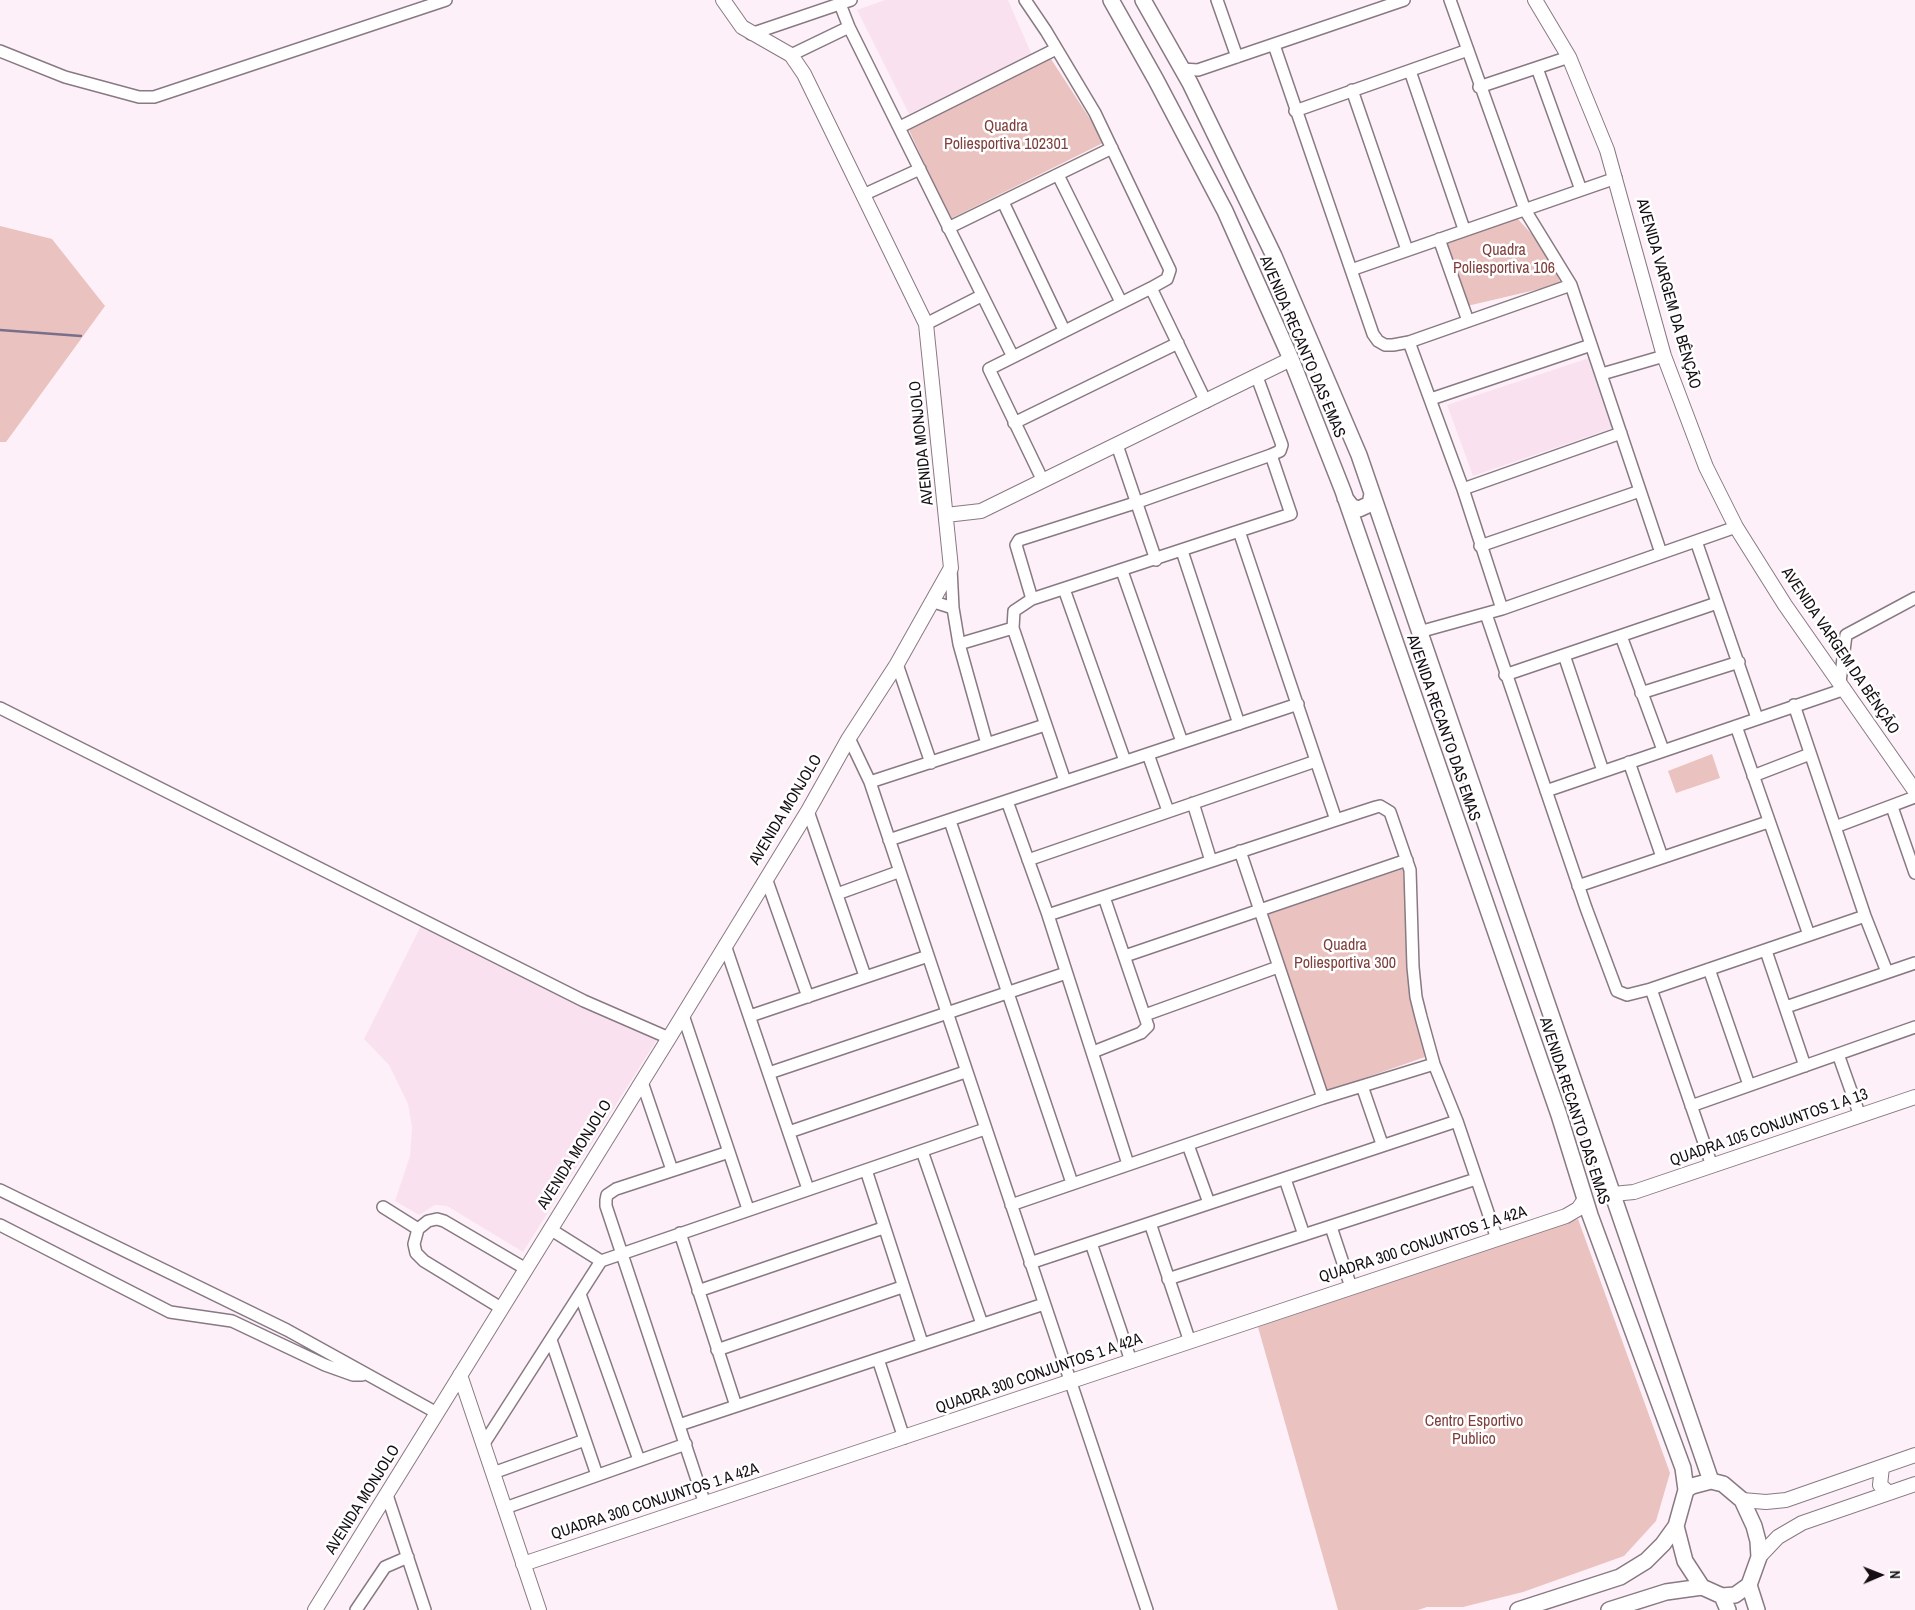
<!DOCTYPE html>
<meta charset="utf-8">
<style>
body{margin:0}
#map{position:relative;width:1915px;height:1610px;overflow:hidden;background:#fef0f8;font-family:"Archivo Narrow",sans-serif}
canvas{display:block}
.north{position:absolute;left:1855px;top:1550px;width:50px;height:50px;-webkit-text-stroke:4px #fff;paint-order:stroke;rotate:89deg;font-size:14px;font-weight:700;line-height:20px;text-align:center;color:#150f13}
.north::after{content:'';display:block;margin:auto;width:18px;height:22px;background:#150f13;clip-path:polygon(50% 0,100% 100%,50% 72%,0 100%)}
</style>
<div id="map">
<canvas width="1915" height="1610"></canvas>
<div class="north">N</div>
</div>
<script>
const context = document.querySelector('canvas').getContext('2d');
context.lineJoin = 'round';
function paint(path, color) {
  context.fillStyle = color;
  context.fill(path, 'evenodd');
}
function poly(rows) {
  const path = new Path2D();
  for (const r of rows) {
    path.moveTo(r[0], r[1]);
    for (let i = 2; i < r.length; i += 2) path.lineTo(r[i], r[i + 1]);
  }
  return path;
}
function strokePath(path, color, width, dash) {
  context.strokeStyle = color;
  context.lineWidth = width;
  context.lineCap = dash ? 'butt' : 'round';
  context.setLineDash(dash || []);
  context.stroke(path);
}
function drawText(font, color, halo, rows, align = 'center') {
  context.font = font + ' "Archivo Narrow",sans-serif';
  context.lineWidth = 5;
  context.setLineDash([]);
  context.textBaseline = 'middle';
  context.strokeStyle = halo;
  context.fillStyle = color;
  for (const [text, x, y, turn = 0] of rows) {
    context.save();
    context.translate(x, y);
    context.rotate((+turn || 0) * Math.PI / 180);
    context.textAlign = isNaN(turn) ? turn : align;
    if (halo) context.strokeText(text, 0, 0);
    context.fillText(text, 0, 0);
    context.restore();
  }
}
paint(poly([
 [885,0,1008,0,1032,55,909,114,857,10],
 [1589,358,1613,428,1473,476,1447,405],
 [423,922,658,1038,523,1252,447,1206,435,1205,419,1215,395,1201,410,1156,412,1127,408,1104,389,1065,364,1039]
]), '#fae1f0');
paint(poly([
 [1051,59,1105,142,950,219,909,130],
 [1517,218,1547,251,1561,284,1467,306,1444,242],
 [0,226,52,239,105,306,6,442,0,442],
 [1712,754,1720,778,1676,793,1668,771],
 [1403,869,1412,999,1425,1057,1325,1092,1267,915],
 [1578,1219,1670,1473,1656,1521,1624,1556,1523,1592,1463,1607,1427,1607,1418,1610,1338,1610,1258,1327]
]), '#eac2bf');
strokePath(poly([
 [0,330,81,336]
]), '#796f8b', 2.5);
const minor = poly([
 [1025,0,1046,31,1095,113,1170,270,1167,279,1151,288,989,369,1043,481],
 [1217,0,1237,57],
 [1450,0,1525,210,1571,285,1661,553],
 [840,4,849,27,1012,355],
 [751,34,851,0],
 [1274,45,1373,334,1378,341,1385,345,1393,345,1409,342,1571,285],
 [0,51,65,77,139,97,154,97,446,0],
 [791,55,849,27],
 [1537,68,1581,190],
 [1182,69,1198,70,1404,0],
 [1410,71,1464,229],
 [1479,87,1569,57],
 [1352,90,1407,250],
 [1295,111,1468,50],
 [900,127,1056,49],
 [1058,175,1121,302],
 [863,195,920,169],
 [1003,202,1064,330],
 [948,228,1112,148],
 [1439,239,1468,321],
 [1351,270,1616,178],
 [1151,288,1206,402],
 [926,324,981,296],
 [1409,342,1463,489,1502,609],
 [1602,374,1664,356],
 [1257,377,1282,445,1280,451,1271,455,1291,514,1239,531,1336,820,1376,807,1380,806,1390,812,1410,870,1413,967,1416,997,1421,1017,1434,1064,1457,1121,1497,1239],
 [1431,399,1591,345],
 [1014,423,1178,343],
 [1117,445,1156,560],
 [1463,489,1621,433],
 [1696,541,1757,718],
 [1480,546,1640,491],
 [1182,551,1239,724],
 [951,568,953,608,959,644,987,744],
 [1122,571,1182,742],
 [1064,589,1125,761],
 [1032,599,1016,545,1019,540,1138,502,1271,455],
 [934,602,953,608],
 [1486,614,1586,908,1617,991,1627,995,1651,989,1865,916],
 [1419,632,1502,609,1736,527],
 [1621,636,1663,750],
 [959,644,1013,628],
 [1564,655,1603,771],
 [897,664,931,763],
 [1505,675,1717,603],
 [1840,682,1846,635,1915,598],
 [1641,693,1739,662],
 [1794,705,1865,916,1887,972],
 [0,708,584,1001,669,1038],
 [1736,726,1809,935],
 [849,738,870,782,1147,1610],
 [1148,754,1168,811],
 [1629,762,1662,857],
 [1753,776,1810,754],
 [1065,781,1013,628,1014,611,1032,599,1239,531],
 [870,782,1045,725],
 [1546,791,1845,689],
 [1007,801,1048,915,1128,1164],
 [1193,803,1211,861],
 [1892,807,1915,873],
 [808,811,865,976],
 [950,821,1072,1183],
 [1835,827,1915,797],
 [889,840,1298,704],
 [1240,851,1323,1098],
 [1028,860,1316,761],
 [766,878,808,997],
 [1578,886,1768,822],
 [837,894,898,872],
 [1048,915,1336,820],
 [725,945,808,1189],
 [1766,951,1805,1066],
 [1125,956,1407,860],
 [1709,969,1749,1085],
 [1651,989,1712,1166],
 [1786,1007,1915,963],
 [683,1015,729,1152],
 [1145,1015,1278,967],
 [750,1016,928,956],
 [1093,1052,1141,1033,1148,1026,1104,897],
 [1838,1054,1860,1116],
 [769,1073,1066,973],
 [642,1082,672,1170],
 [1362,1086,1382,1144],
 [1691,1106,1915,1027],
 [789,1132,965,1072],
 [1188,1145,1209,1203],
 [922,1151,982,1324],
 [866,1170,922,1343],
 [1285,1179,1304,1235],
 [0,1190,287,1330,437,1413],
 [1011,1205,1323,1098,1434,1064],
 [383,1207,418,1229],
 [1150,1223,1190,1342],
 [0,1225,170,1312,232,1321,325,1365,353,1375,362,1375],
 [1331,1227,1351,1287],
 [550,1229,601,1261],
 [680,1233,736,1406],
 [1091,1243,1131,1361],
 [1030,1263,1457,1121],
 [1168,1279,1476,1179],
 [698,1291,883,1228],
 [580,1294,639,1460],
 [501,1308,424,1261,416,1253,414,1244,418,1229,428,1221,437,1219,444,1221,526,1269],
 [551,1340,597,1475],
 [717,1350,902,1287],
 [878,1359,904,1438],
 [679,1425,1044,1304],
 [483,1445,601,1261,985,1129],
 [493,1473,585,1440],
 [387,1495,425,1610],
 [705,1504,606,1206,606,1200,607,1195,616,1189,729,1152,748,1209],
 [505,1508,686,1444],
 [356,1610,385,1567,408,1557]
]);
const tertiary = poly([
 [1535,0,1569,57,1607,150,1664,356,1706,467,1736,527,1785,605,1915,791],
 [946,515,981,511,1291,359],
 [1613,1194,1634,1192,1915,1097],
 [460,1375,539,1610],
 [1882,1467,1880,1485,1889,1493],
 [1742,1500,1766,1502,1786,1500,1915,1455],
 [1759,1557,1778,1537,1802,1523,1915,1484],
 [523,1564,1566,1216,1578,1209,1585,1199],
 [315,1610,669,1038,808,811,849,738,897,664,951,568,926,324,804,74,791,55,742,27,723,0]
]);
const secondary = poly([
 [1111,0,1156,80,1225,211,1291,359,1343,491,1559,1115,1590,1215,1683,1468,1686,1490],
 [1143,0,1190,83,1274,256,1359,455,1711,1481],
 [1345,498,1352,507,1359,509,1370,504,1372,494],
 [1711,1481,1723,1484,1742,1500,1754,1526,1758,1541,1759,1557,1749,1585,1735,1595,1722,1596,1702,1587,1685,1561,1676,1526,1686,1490,1692,1486,1711,1481],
 [1749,1585,1757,1610],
 [1722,1596,1728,1610],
 [1518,1610,1620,1577,1646,1561,1663,1544,1676,1526],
 [1609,1610,1666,1592,1702,1587]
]);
strokePath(minor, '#887982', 14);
strokePath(tertiary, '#887982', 16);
strokePath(secondary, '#887982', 18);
strokePath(minor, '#fff', 11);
strokePath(tertiary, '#fff', 14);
strokePath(secondary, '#fff', 15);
drawText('16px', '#7e3f3c', '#fff', [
 ["Quadra",1006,127],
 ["Poliesportiva 102301",1006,145],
 ["Quadra",1504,251],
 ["Poliesportiva 106",1504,269],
 ["Quadra",1345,946],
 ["Poliesportiva 300",1345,964],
 ["Centro Esportivo",1474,1422],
 ["Publico",1474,1440]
]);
drawText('16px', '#150f13', '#fff', [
 ["AVENIDA VARGEM DA BÊNÇÃO",1668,294,74],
 ["AVENIDA RECANTO DAS EMAS",1302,347,67],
 ["AVENIDA MONJOLO",922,443,-96],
 ["AVENIDA VARGEM DA BÊNÇÃO",1840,651,56],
 ["AVENIDA RECANTO DAS EMAS",1443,728,71],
 ["AVENIDA MONJOLO",786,810,-59],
 ["AVENIDA RECANTO DAS EMAS",1574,1111,72],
 ["QUADRA 105 CONJUNTOS 1 A 13",1769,1128,-19],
 ["AVENIDA MONJOLO",575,1155,-58],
 ["QUADRA 300 CONJUNTOS 1 A 42A",1423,1245,-18],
 ["QUADRA 300 CONJUNTOS 1 A 42A",1039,1374,-19],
 ["AVENIDA MONJOLO",363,1500,-58],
 ["QUADRA 300 CONJUNTOS 1 A 42A",655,1502,-18]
]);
</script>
